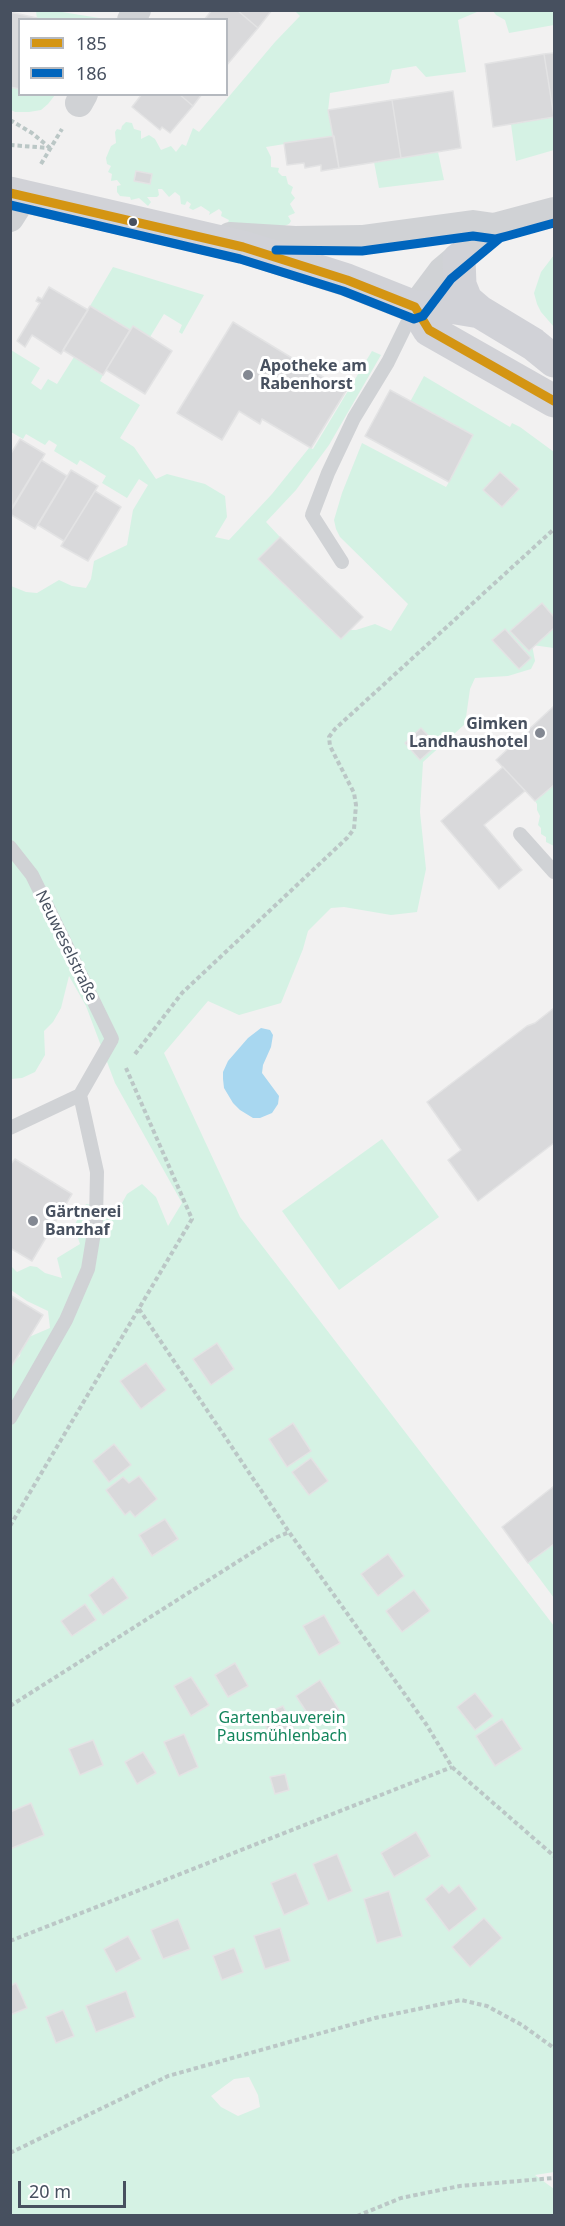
<!DOCTYPE html>
<meta charset="utf-8">
<style>
body{margin:0}
#map{position:relative;width:565px;height:2226px;overflow:hidden;background:#f2f1f1;font-family:"Noto Sans",sans-serif}
canvas{display:block}
.frame{position:absolute;inset:0;border:12px solid #47505f;pointer-events:none}
.legend{position:absolute;left:18px;top:18px;width:210px;height:78px;box-sizing:border-box;background:#fff;border:2px solid #b5b9bf;margin:0;padding:8px 10px;list-style:none;font-size:18px;color:#47505f}
.legend li{display:flex;align-items:center;gap:12px;height:30px}
.legend b{width:30px;border:2px solid #b5b9bf}
.scale{position:absolute;left:18px;top:2181px;width:108px;height:27px;box-sizing:border-box;border:3px solid #47505f;border-top:0;padding-left:8px;font-size:18px;line-height:21px;white-space:nowrap;color:#47505f;-webkit-text-stroke:4px #fff;paint-order:stroke}
</style>
<div id="map">
<canvas width="565" height="2226"></canvas>
<div class="frame"></div>
<ul class="legend">
<li><b style="height:8px;background:#d49513"></b>185</li>
<li><b style="height:8px;background:#0065bd"></b>186</li>
</ul>
<div class="scale">20 m</div>
</div>
<script>
const context = document.querySelector('canvas').getContext('2d');
context.lineJoin = 'round';
function paint(path, color) {
  context.fillStyle = color;
  context.fill(path, 'evenodd');
}
function poly(rows) {
  const path = new Path2D();
  for (const r of rows) {
    path.moveTo(r[0], r[1]);
    for (let i = 2; i < r.length; i += 2) path.lineTo(r[i], r[i + 1]);
  }
  return path;
}
function strokePath(path, color, width, dash) {
  context.strokeStyle = color;
  context.lineWidth = width;
  context.lineCap = dash ? 'butt' : 'round';
  context.setLineDash(dash || []);
  context.stroke(path);
}
function drawText(font, color, halo, rows, align = 'center') {
  context.font = font + ' "Noto Sans",sans-serif';
  context.lineWidth = 6;
  context.setLineDash([]);
  context.textBaseline = 'middle';
  context.strokeStyle = halo;
  context.fillStyle = color;
  for (const [text, x, y, turn = 0] of rows) {
    context.save();
    context.translate(x, y);
    context.rotate((+turn || 0) * Math.PI / 180);
    context.textAlign = isNaN(turn) ? turn : align;
    if (halo) context.strokeText(text, 0, 0);
    context.fillText(text, 0, 0);
    context.restore();
  }
}
paint(poly([
 [36,11,56,11,99,18,37,19],
 [295,11,477,12,458,20,466,72,426,77,416,66,392,70,389,83,330,93,328,111,334,136,266,147,271,157,271,167,279,168,278,172,282,176,286,176,288,184,293,187,291,193,295,198,290,204,295,213,288,216,291,221,289,224,282,227,227,225,229,220,221,216,222,212,219,209,209,215,210,212,201,206,193,210,189,208,191,204,187,201,185,205,181,204,180,196,175,192,169,197,162,189,158,189,159,195,157,197,147,197,151,202,148,206,139,198,131,200,130,197,120,196,117,192,117,186,121,185,117,180,111,181,112,174,108,172,111,166,107,164,106,158,111,146,116,143,115,132,117,129,121,130,122,126,126,122,132,123,134,129,141,131,141,139,149,135,155,139,161,150,171,146,176,152,182,144,186,146,193,128,199,132,275,42,300,16],
 [493,11,554,11,554,25,509,33,505,20,496,15],
 [11,87,19,89,20,94,55,95,48,104,41,110,29,112,15,112,11,110],
 [554,117,554,150,516,161,511,124],
 [438,152,444,180,379,188,374,162],
 [554,255,554,327,541,312,537,304,534,293,541,272],
 [113,267,204,295,182,334,179,332,182,325,164,314,150,337,133,327,130,330,90,306],
 [11,350,40,368,31,383,41,390,48,379,57,384,74,357,103,375,100,381,140,405,120,438,134,447,156,479,167,474,205,484,225,496,227,517,215,537,229,540,272,494,309,448,313,449,372,351,381,355,329,445,296,490,266,522,280,537,265,552,345,630,356,630,375,624,391,631,408,604,340,537,336,529,334,520,342,493,362,443,446,487,449,482,365,436,410,402,424,376,510,427,512,423,520,427,554,452,554,648,532,645,535,661,531,669,508,676,475,678,470,689,465,724,423,762,420,812,426,869,417,912,391,915,344,907,331,908,308,931,303,949,281,1003,239,1015,208,1001,164,1053,240,1217,554,1626,554,2172,535,2175,554,2189,554,2215,11,2215,10,1365,20,1356,22,1340,50,1328,48,1311,27,1301,11,1290,10,1265,17,1272,30,1266,37,1267,45,1273,62,1278,57,1258,80,1244,74,1226,86,1204,110,1207,121,1205,127,1194,142,1184,156,1197,168,1226,182,1203,115,1083,86,1006,69,976,61,1008,53,1022,44,1031,45,1055,35,1072,22,1078,11,1079,11,586,26,592,37,593,59,580,72,586,86,588,91,579,94,561,127,545,133,510,148,485,139,479,127,498,102,483,106,476,80,460,77,465,54,451,57,445,49,440,45,445,26,434,23,439,11,432],
 [249,2077,258,2095,260,2107,238,2116,221,2107,211,2096,234,2079],
 [554,784,554,846,546,842,546,837,541,834,541,828,538,825,540,816,537,810,537,804,535,801],
 [382,1139,439,1217,339,1290,282,1211],
 [554,1544,554,1598,528,1563]
]), '#d5f2e4');
paint(poly([
 [261,1028,270,1030,273,1035,271,1047,263,1065,262,1073,279,1096,278,1104,272,1113,260,1118,253,1118,240,1110,233,1103,224,1088,223,1079,223,1072,228,1061,248,1038]
]), '#a8d7f0');
const building = poly([
 [212,10,237,10,258,28,226,66,226,20,204,20,212,10],
 [237,10,272,10,258,28,237,10],
 [10,12,37,18,20,20,20,89,10,87,10,12],
 [554,53,554,117,544,54,554,53],
 [544,54,554,117,493,127,485,64,544,54],
 [453,91,461,148,401,158,392,100,453,91],
 [142,94,179,94,193,106,170,133,162,127,160,130,132,107,142,94],
 [179,94,202,94,193,106,179,94],
 [392,100,401,158,339,168,328,110,392,100],
 [334,136,339,168,321,171,321,165,305,168,304,163,287,165,284,143,334,136],
 [136,171,152,174,150,184,134,181,136,171],
 [49,287,88,310,61,354,32,335,25,347,17,341,40,303,36,301,38,297,42,299,49,287],
 [90,306,130,330,103,375,63,350,90,306],
 [233,322,346,391,311,448,262,419,260,424,239,411,222,440,177,413,233,322],
 [133,326,172,351,145,394,106,370,133,326],
 [390,390,473,435,449,482,365,436,390,390],
 [20,439,45,454,12,509,10,455,20,439],
 [41,460,67,476,35,529,10,514,10,511,41,460],
 [71,470,98,486,64,541,38,525,71,470],
 [500,472,519,489,502,507,483,490,500,472],
 [95,491,121,507,88,561,61,546,95,491],
 [280,537,363,617,341,639,258,559,280,537],
 [542,603,554,617,554,628,529,651,510,631,542,603],
 [505,629,531,658,519,669,492,640,505,629],
 [554,706,554,785,535,801,496,760,554,706],
 [421,728,437,745,420,760,405,743,421,728],
 [503,767,525,791,484,825,522,870,499,889,441,821,503,767],
 [554,1008,554,1143,478,1201,448,1160,461,1150,427,1102,527,1026,535,1023,554,1008],
 [15,1159,72,1194,32,1261,10,1248,10,1165,15,1159],
 [10,1295,43,1315,10,1369,10,1295],
 [217,1343,234,1369,211,1385,193,1359,217,1343],
 [146,1363,166,1390,141,1409,120,1381,146,1363],
 [293,1423,311,1451,287,1467,269,1439,293,1423],
 [114,1444,131,1465,109,1482,93,1461,114,1444],
 [311,1458,328,1481,309,1495,292,1472,311,1458],
 [139,1476,157,1499,135,1517,130,1511,125,1515,106,1490,123,1477,129,1483,139,1476],
 [554,1486,554,1544,528,1563,502,1527,554,1486],
 [165,1519,178,1539,152,1556,139,1535,165,1519],
 [388,1554,404,1576,378,1596,361,1574,388,1554],
 [113,1577,128,1598,103,1615,89,1595,113,1577],
 [414,1590,430,1611,402,1632,386,1611,414,1590],
 [85,1604,96,1620,72,1636,61,1621,85,1604],
 [324,1615,340,1643,319,1655,303,1626,324,1615],
 [235,1663,248,1686,228,1697,215,1675,235,1663],
 [191,1677,209,1705,191,1716,174,1686,191,1677],
 [320,1680,339,1710,315,1725,296,1696,320,1680],
 [475,1693,493,1716,475,1730,457,1707,475,1693],
 [283,1706,295,1731,273,1741,261,1716,283,1706],
 [502,1719,522,1749,495,1766,476,1736,502,1719],
 [184,1734,198,1767,179,1776,164,1742,184,1734],
 [93,1740,103,1765,80,1775,69,1749,93,1740],
 [143,1752,156,1773,137,1784,125,1762,143,1752],
 [285,1774,289,1790,275,1794,270,1777,285,1774],
 [31,1803,44,1835,10,1849,10,1812,31,1803],
 [416,1832,430,1856,394,1877,381,1853,416,1832],
 [337,1854,352,1891,328,1901,313,1864,337,1854],
 [296,1873,309,1904,284,1915,271,1883,296,1873],
 [442,1885,449,1893,459,1885,477,1909,449,1931,425,1899,442,1885],
 [389,1891,402,1936,377,1943,364,1899,389,1891],
 [484,1918,502,1938,470,1967,452,1947,484,1918],
 [178,1919,190,1949,163,1959,151,1930,178,1919],
 [280,1928,290,1961,265,1969,254,1936,280,1928],
 [128,1936,141,1959,116,1972,104,1949,128,1936],
 [234,1948,243,1972,222,1980,213,1956,234,1948],
 [16,1983,27,2008,10,2015,10,1986,16,1983],
 [126,1991,135,2017,96,2032,86,2006,126,1991],
 [63,2010,74,2036,56,2043,46,2017,63,2010]
]);
paint(building, '#d9d9db');
strokePath(building, '#e3e3e4', 1.5);
strokePath(poly([
 [10,120,32,133,50,148],
 [10,145,49,148],
 [41,164,62,129],
 [135,1054,182,993,347,838,354,829,356,805,354,793,330,746,329,737,335,729,554,529],
 [139,1309,289,1532],
 [10,1526,192,1219,126,1068],
 [10,1706,275,1538,289,1532,426,1724,452,1767,554,1856],
 [10,1941,452,1767],
 [10,2153,168,2076,375,2018,461,2000,487,2006,522,2025,554,2048],
 [357,2216,401,2198,460,2186,554,2178]
]), '#bbc7c6', 4, [4.5, 3]);
strokePath(poly([
 [342,562,312,515,328,473,354,418,388,362,414,309],
 [520,834,554,872],
 [10,847,32,875,112,1039,80,1095,10,1128],
 [10,1418,66,1320,88,1269,96,1220,97,1172,80,1095]
]), '#d0d2d5', 14);
strokePath(poly([
 [131,20,137,10],
 [79,103,84,94],
 [10,218,24,196],
 [230,236,295,240,362,239,473,224,494,227,554,211],
 [415,307,442,271,494,227]
]), '#d0d2d5', 28);
strokePath(poly([
 [10,193,243,247,347,280,415,307,450,307,480,312],
 [459,259,460,285,466,300,480,312,533,344,554,361],
 [415,307,429,330,554,401]
]), '#d1d2d7', 33);
strokePath(poly([
 [10,193,243,247,347,280,415,307,429,330,554,401]
]), '#d49513', 9);
strokePath(poly([
 [10,205,240,259,343,291,414,319,423,316,451,279,500,238,554,223],
 [276,250,362,251,473,236,495,239,511,235]
]), '#0065bd', 9);
for (const [x, y, r, color] of [
 [133,222,5,"#47505f"],
 [248,375,6,"#838892"],
 [540,733,6,"#838892"],
 [33,1221,6,"#838892"]
]) {
  const dot = new Path2D();
  dot.arc(x, y, r, 0, 2 * Math.PI);
  context.fillStyle = color;
  context.fill(dot);
  strokePath(dot, '#fff', 2);
}
drawText('bold 16px', '#47505f', '#fff', [
 ["Apotheke am",260,366],
 ["Rabenhorst",260,384],
 ["Gimken",528,724,"right"],
 ["Landhaushotel",528,742,"right"],
 ["Gärtnerei",45,1212],
 ["Banzhaf",45,1230]
], 'left');
drawText('16px', '#47505f', '#fff', [
 ["Neuweselstraße",66,946,64]
]);
drawText('16px', '#13855c', '#fff', [
 ["Gartenbauverein",282,1718],
 ["Pausmühlenbach",282,1736]
]);
</script>
